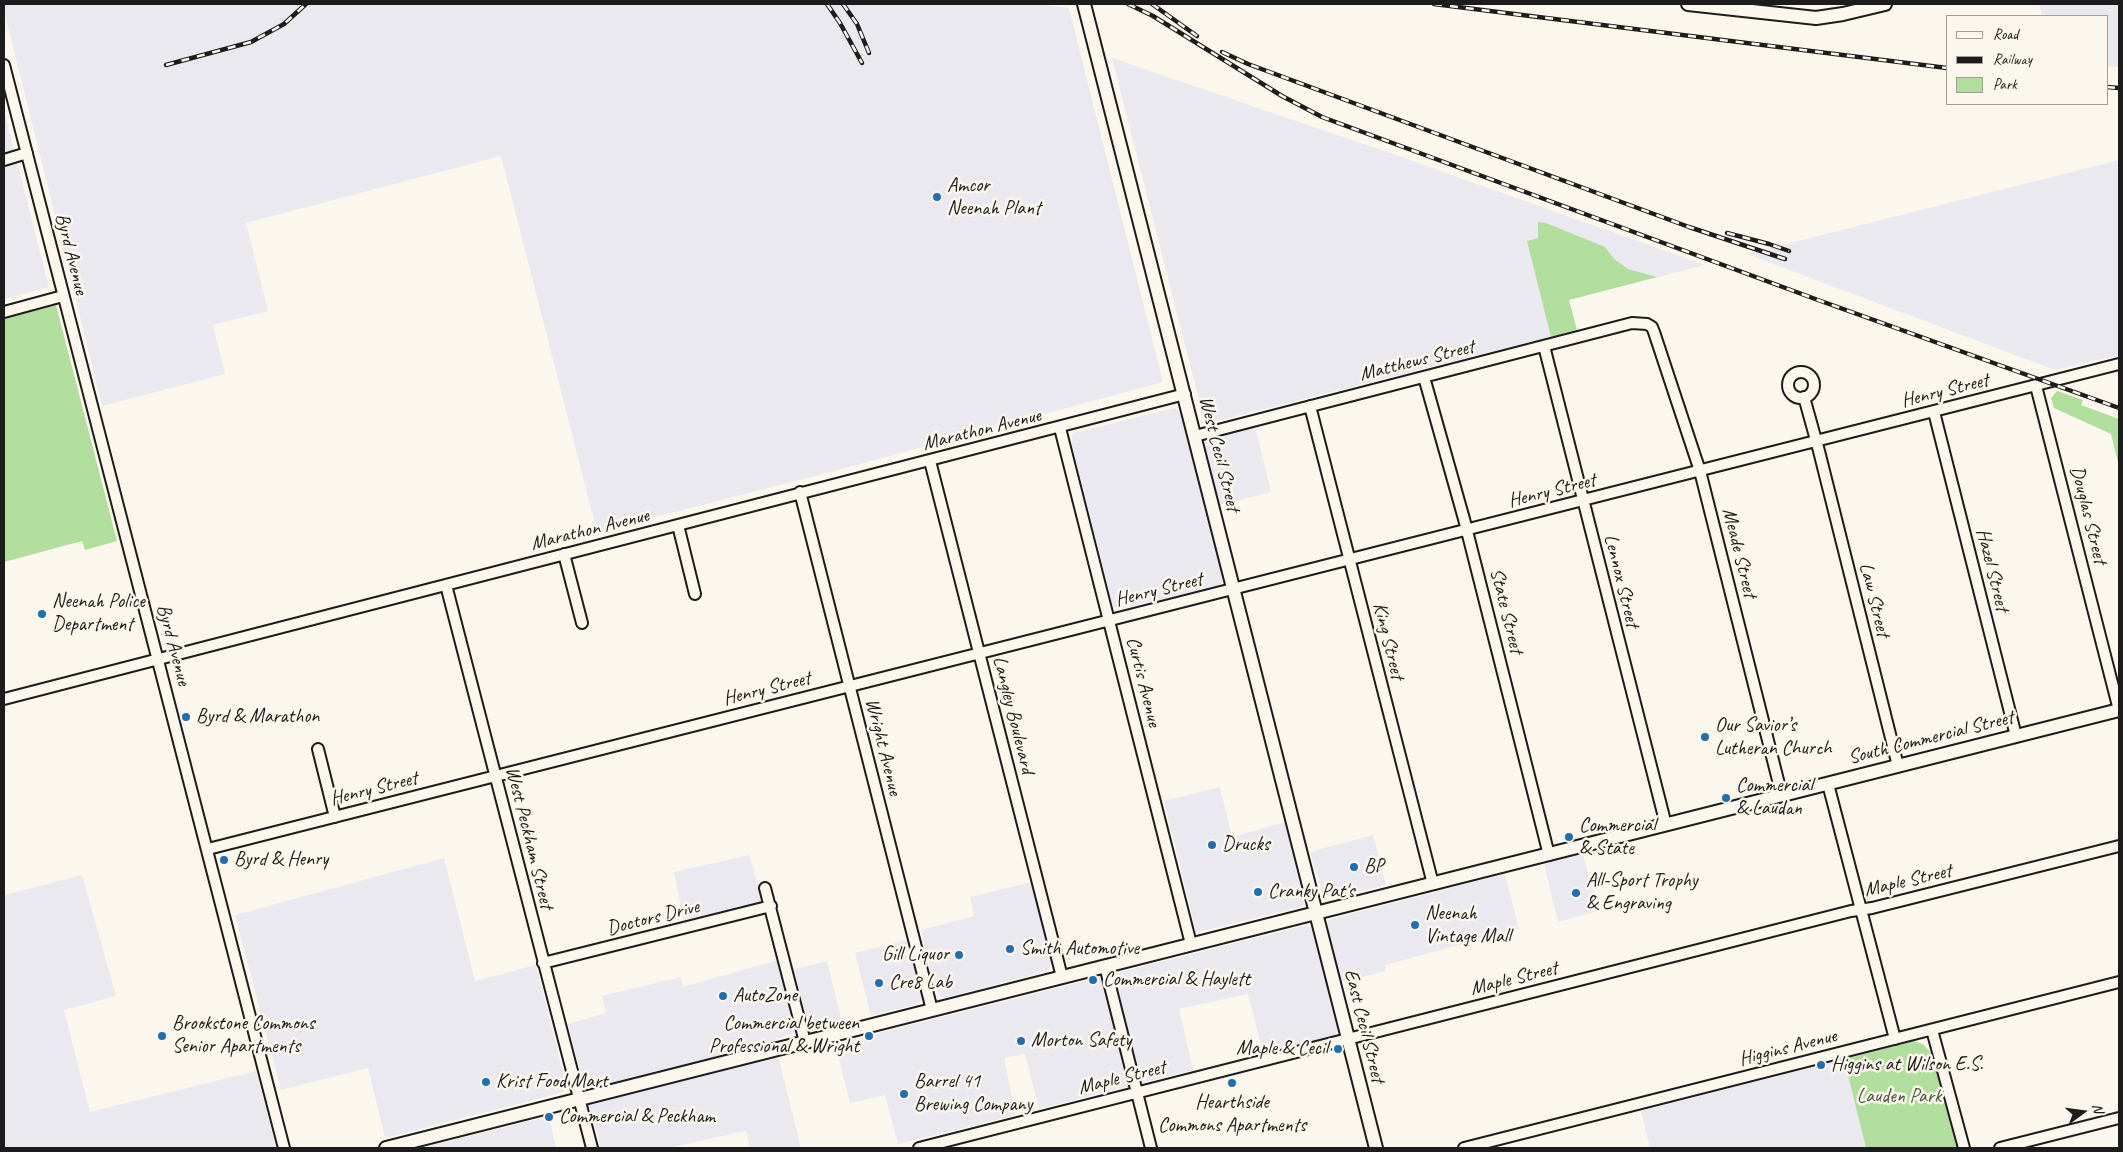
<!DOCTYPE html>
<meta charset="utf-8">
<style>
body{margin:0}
#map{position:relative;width:2123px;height:1152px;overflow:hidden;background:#fbf7ec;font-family:Caveat,sans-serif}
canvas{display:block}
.frame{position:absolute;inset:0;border:5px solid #1c1c1c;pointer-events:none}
.legend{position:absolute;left:1946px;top:15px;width:162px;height:90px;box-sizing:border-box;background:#fbf7ec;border:1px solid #a29f99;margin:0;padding:6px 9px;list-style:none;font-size:15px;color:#1c1c1c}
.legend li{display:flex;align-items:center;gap:10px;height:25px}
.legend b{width:25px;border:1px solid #a29f99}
.north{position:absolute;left:2058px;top:1087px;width:50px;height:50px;-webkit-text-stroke:4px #fbf7ec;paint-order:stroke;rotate:76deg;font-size:14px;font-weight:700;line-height:20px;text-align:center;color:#1c1c1c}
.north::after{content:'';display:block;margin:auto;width:18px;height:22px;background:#1c1c1c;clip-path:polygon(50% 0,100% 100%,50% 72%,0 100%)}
</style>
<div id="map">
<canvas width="2123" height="1152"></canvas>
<div class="frame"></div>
<ul class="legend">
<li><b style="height:6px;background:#fbf7ec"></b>Road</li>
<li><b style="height:6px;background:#1c1c1c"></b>Railway</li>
<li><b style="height:14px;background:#b1de9d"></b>Park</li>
</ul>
<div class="north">N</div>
</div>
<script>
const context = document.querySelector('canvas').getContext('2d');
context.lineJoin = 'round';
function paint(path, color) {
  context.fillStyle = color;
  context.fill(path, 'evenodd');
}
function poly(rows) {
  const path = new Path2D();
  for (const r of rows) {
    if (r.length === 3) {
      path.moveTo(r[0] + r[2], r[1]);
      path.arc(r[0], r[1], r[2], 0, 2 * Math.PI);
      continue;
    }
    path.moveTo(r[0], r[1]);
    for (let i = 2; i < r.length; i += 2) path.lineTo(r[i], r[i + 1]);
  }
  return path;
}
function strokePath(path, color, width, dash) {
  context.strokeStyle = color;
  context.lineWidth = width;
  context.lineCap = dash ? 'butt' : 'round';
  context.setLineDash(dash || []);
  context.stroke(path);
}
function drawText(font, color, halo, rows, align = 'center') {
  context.font = font + ' Caveat,sans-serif';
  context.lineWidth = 5;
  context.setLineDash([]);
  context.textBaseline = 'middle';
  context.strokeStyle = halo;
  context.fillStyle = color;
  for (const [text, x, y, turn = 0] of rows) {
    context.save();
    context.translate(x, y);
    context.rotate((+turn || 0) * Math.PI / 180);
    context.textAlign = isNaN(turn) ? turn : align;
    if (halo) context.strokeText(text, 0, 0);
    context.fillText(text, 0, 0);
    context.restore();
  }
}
paint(poly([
 [4,4,1035,4,1069,8,1163,382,819,475,597,532,501,156,246,223,268,311,213,325,225,374,102,406,4,10],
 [2039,4,2119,4,2119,67,2107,66,2107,16,2042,16],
 [1112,58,1390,153,1705,265,1569,300,1577,330,1205,424],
 [4,111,49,287,4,299],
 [2119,160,2119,355,2055,370,1747,254],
 [1174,408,1181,411,1190,443,1255,426,1271,492,1205,509,1223,580,1220,586,1116,610,1113,606,1072,445,1072,436,1074,433],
 [1220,787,1232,837,1285,822,1304,903,1301,907,1198,932,1196,931,1164,801],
 [1373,835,1386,885,1334,898,1323,895,1310,852],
 [1583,854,1598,911,1558,922,1544,864],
 [749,855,763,902,683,920,674,872],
 [444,858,475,981,536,965,567,1088,561,1093,385,1138,368,1068,281,1090,235,915],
 [1505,874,1519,929,1385,965,1386,971,1341,982,1327,927,1328,920,1331,919],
 [82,875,116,996,64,1010,90,1112,256,1071,276,1148,4,1148,4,895],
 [1031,882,1052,962,1049,969,1047,971,944,998,940,996,934,986,921,930,974,916,970,897],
 [1307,925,1312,929,1338,1027,1336,1035,1263,1053,1248,994,1179,1009,1193,1070,1039,1109,1025,1054,1004,1058,1016,1115,898,1144,885,1095,850,1103,835,1044],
 [907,940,922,1000,917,1004,871,1016,855,953],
 [778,960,796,1032,774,1040,801,1148,750,1148,746,1131,668,1148,601,1148,568,1024,606,1013,602,996,681,977,683,987],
 [827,961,842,1022,814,1030,808,1025,794,969],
 [1844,1059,1866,1148,1650,1148,1641,1111],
 [549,1116,556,1148,422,1148]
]), '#ebe9f0');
paint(poly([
 [1538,222,1546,223,1605,247,1614,259,1628,269,1657,277,1569,300,1577,330,1551,337,1527,241,1538,238],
 [56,305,117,541,85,550,82,541,4,562,4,319],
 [2057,391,2083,400,2081,405,2119,419,2119,467,2111,434,2054,408,2051,398],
 [1913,1041,1923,1044,1933,1055,1957,1148,1866,1148,1844,1059]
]), '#b1de9d');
const minor = poly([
 [4,65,284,1148],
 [4,160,27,153],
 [4,312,63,296],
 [1544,346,1666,825],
 [1801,385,13],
 [1424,377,1464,519,1549,855],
 [2036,386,2119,710],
 [1804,397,1819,451,1898,766],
 [1310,406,1433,884],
 [1934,412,2016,736],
 [1060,428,1191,944],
 [1195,436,1632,323,1647,324,1652,327,1654,332,1700,471,1782,796],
 [930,461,1062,977],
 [800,492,932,1010],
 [678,525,695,594],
 [564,554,582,623],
 [446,585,592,1148],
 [4,699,1185,394],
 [318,749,335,817],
 [1828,784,1895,1039],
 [208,849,2119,364],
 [765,888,805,1042],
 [543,963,771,906],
 [1105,966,1151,1148],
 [1932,1030,1964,1148],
 [919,1148,1851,911,1872,908,2119,846],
 [1464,1148,2119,982],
 [2000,1148,2119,1118]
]);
const major = poly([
 [1084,4,1376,1148],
 [1688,4,1816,18,1843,14,1885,4],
 [386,1148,2119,710]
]);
strokePath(minor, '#1c1c1c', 14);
strokePath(major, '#1c1c1c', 16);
strokePath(minor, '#fbf7ec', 10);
strokePath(major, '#fbf7ec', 12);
const rail = poly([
 [827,4,840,23,862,63],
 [843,4,857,24,869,53],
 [1128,4,1153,16,1282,96,1322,117,1818,300,2119,408],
 [1152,4,1197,36],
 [1434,4,1947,68],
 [1222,52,1248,64,1689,227,1785,259],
 [166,65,251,42,284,24,306,4],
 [2107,87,2119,88],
 [1727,233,1769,244,1789,251]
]);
strokePath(rail, '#1c1c1c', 4.5);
strokePath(rail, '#fbf7ec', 2.5, [8]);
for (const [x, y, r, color] of [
 [937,197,5,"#1f6fb2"],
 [42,614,5,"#1f6fb2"],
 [186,717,5,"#1f6fb2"],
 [1705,737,5,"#1f6fb2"],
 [1726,798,5,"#1f6fb2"],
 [1569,837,5,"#1f6fb2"],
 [1212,845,5,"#1f6fb2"],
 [224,860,5,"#1f6fb2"],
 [1354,867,5,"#1f6fb2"],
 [1258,892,5,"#1f6fb2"],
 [1576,893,5,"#1f6fb2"],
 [1415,925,5,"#1f6fb2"],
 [1010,949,5,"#1f6fb2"],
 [959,955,5,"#1f6fb2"],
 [1093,980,5,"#1f6fb2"],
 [879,983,5,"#1f6fb2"],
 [723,996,5,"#1f6fb2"],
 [162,1036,5,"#1f6fb2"],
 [869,1036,5,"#1f6fb2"],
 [1021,1041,5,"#1f6fb2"],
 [1338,1049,5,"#1f6fb2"],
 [1821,1065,5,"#1f6fb2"],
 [486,1082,5,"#1f6fb2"],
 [1232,1083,5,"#1f6fb2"],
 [904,1094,5,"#1f6fb2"],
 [549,1117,5,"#1f6fb2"]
]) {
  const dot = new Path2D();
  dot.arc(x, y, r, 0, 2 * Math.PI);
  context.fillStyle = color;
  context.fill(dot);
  strokePath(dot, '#fbf7ec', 2);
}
drawText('20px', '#1c1c1c', '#fbf7ec', [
 ["Amcor",947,186],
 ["Neenah Plant",947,209],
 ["Neenah Police",52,602],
 ["Department",52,625],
 ["Byrd & Marathon",196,717],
 ["Our Savior’s",1715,726],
 ["Lutheran Church",1715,749],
 ["Commercial",1736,786],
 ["& Laudan",1736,809],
 ["Commercial",1579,826],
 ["& State",1579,849],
 ["Drucks",1222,845],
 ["Byrd & Henry",234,860],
 ["BP",1364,867],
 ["All-Sport Trophy",1586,881],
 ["& Engraving",1586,904],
 ["Cranky Pat's",1268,892],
 ["Neenah",1425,914],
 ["Vintage Mall",1425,937],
 ["Smith Automotive",1020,949],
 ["Gill Liquor",949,955,"right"],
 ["Commercial & Haylett",1103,980],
 ["Cre8 Lab",889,983],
 ["AutoZone",733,996],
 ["Brookstone Commons",172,1024],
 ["Senior Apartments",172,1047],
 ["Commercial between",859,1024,"right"],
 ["Professional & Wright",859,1047,"right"],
 ["Morton Safety",1031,1041],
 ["Maple & Cecil",1328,1049,"right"],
 ["Higgins at Wilson E.S.",1831,1065],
 ["Krist Food Mart",496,1082],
 ["Barrel 41",914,1082],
 ["Brewing Company",914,1105],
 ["Hearthside",1232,1103,"center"],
 ["Commons Apartments",1232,1126,"center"],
 ["Commercial & Peckham",559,1117]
], 'left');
drawText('20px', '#1c1c1c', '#fbf7ec', [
 ["Byrd Avenue",71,254,76],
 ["Matthews Street",1417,361,-14],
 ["Henry Street",1945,391,-14],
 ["Marathon Avenue",982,430,-14],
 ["West Cecil Street",1219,454,76],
 ["Henry Street",1552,491,-14],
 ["Douglas Street",2088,515,76],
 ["Marathon Avenue",590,530,-14],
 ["Meade Street",1739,553,76],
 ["Hazel Street",1992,570,76],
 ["Lennox Street",1621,581,76],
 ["Henry Street",1159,590,-14],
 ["Law Street",1874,600,76],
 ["State Street",1506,611,76],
 ["King Street",1388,641,76],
 ["Byrd Avenue",173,645,75],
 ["Curtis Avenue",1143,682,76],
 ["Henry Street",767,689,-14],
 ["Langley Boulevard",1013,715,76],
 ["South Commercial Street",1931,738,-14],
 ["Wright Avenue",883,747,76],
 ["Henry Street",374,789,-14],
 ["West Peckham Street",529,838,76],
 ["Maple Street",1908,881,-13],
 ["Doctors Drive",653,918,-14],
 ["Maple Street",1514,979,-14],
 ["East Cecil Street",1364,1026,76],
 ["Higgins Avenue",1788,1048,-14],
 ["Maple Street",1122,1078,-14]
]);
drawText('20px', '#495643', '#fbf7ec', [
 ["Lauden Park",1899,1097]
]);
</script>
